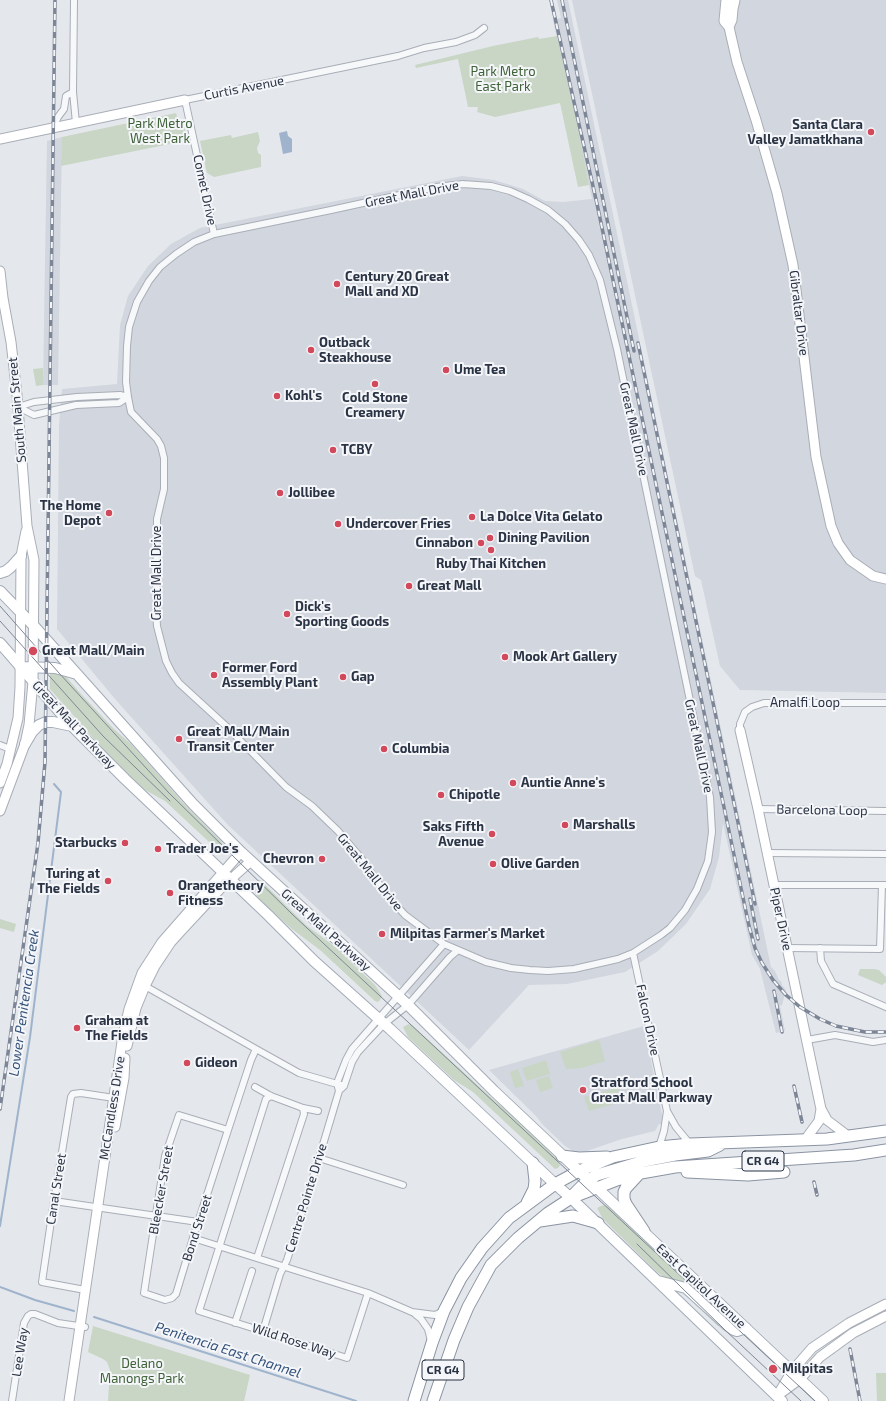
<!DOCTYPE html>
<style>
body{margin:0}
canvas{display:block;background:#e4e7ec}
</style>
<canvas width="886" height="1401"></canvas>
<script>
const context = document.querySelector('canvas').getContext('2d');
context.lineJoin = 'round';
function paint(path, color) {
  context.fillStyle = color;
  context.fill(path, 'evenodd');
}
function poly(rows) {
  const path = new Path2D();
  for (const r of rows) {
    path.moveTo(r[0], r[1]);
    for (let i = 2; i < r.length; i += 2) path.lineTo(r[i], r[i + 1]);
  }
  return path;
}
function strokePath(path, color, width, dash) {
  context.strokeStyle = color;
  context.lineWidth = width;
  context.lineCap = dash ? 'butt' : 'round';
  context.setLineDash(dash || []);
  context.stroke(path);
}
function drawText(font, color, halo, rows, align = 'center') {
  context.font = font + ' "Exo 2",sans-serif';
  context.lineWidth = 4;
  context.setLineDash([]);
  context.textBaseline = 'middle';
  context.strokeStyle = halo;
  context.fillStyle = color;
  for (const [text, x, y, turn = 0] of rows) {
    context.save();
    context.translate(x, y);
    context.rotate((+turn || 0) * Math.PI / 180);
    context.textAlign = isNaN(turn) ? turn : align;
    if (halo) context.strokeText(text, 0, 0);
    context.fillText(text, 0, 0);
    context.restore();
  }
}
paint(poly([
 [557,0,568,0,771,967,775,971,779,980,781,981,782,985,786,990,782,1005,780,1006,785,1031,776,1033,760,969,752,955,723,823,719,857,710,889,686,924,658,951,625,972,567,984,529,985,469,1050,228,825,115,699,57,629,59,426,62,389,117,384,120,325,128,296,148,266,171,244,200,228,462,176,494,180,523,189,545,201,563,202,592,199,553,20,561,18],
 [572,0,886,0,886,693,740,690,720,666,701,580,695,576],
 [62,137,58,385,43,385,47,141],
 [644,1026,661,1110,663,1118,662,1125,659,1124,655,1131,622,1139,584,1152,573,1151,565,1146,542,1124,536,1116,489,1070]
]), '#d2d6de');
paint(poly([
 [557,36,574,110,589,185,578,187,560,103,495,117,477,112,478,107,468,107,458,59,416,68,415,65,493,46,538,37,539,39],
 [176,113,179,125,184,125,187,139,181,140,180,142,61,166,62,137],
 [258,132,260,141,257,148,258,153,261,155,261,167,214,177,207,173,200,141,231,135,232,138],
 [43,368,43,385,36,386,33,369],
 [50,671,63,673,81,694,114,729,132,745,186,806,221,841,226,849,225,854,223,855,165,801,147,791,135,783,102,748,50,689],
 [260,880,306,925,334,946,375,985,382,996,380,1000,378,1002,375,1001,320,950,292,929,258,899,251,883],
 [0,919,16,924,14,932,0,928],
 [860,969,874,969,879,970,886,977,886,982,882,985,858,975],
 [409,1024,412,1025,495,1101,516,1117,557,1159,560,1165,558,1168,555,1169,553,1167,473,1092,454,1080,408,1037,403,1027],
 [599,1040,605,1061,582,1068,566,1069,560,1052],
 [546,1060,550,1074,527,1081,522,1068],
 [518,1069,524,1086,515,1088,510,1072],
 [549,1076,553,1088,540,1092,536,1080],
 [618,1087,619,1091,618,1092,621,1102,589,1111,584,1097],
 [605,1205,612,1209,730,1320,725,1324,718,1326,676,1286,657,1272,603,1219,597,1208,601,1206],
 [93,1326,250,1375,244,1401,108,1401,110,1370,107,1362,103,1359,88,1352],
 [876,1373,886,1373,886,1401,877,1401]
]), '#c9d6c5');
paint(poly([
 [287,131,288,136,292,139,292,152,283,154,279,133]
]), '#9fb4cc');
strokePath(poly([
 [0,1226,30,1037,61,792,54,784],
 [0,1287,35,1300,74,1311],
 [94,1317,356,1401]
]), '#9fb4cc', 2);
const street = poly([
 [74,0,73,92,76,123],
 [53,128,58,117,64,109,66,96,73,92],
 [463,184,491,186,510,191,528,199,548,210,565,224,579,240,589,255,600,280,617,349,710,797,712,832,708,861,697,889,685,910,670,928,661,935,633,953,618,959,574,969,548,971,530,970,511,968,486,962,444,944,405,915,386,894,361,858,338,831,312,806,286,787,227,727,179,683,172,673,166,661,157,626,156,609,157,519,164,489,164,458,161,446,157,439,131,412,128,397,126,382,127,346,129,327,137,302,149,281,160,267,176,254,194,242,214,234,331,210,436,187,463,184],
 [214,234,185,100,335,69,398,56,424,48,456,42,475,35,484,28],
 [18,407,34,415,76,405,119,403,128,397],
 [18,407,34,402,77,397,120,395,128,397],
 [740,730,740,724,745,712,752,707,764,703,886,703],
 [0,745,10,749],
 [758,809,886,811],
 [767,853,886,854],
 [774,885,886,885],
 [787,948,880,949,882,885],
 [820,948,821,961,833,984,886,1007],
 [633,953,667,1111,676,1127,690,1144],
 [145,986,256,1049],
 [807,1040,835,1035,873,1042,886,1040],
 [255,1087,271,1096,303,1108,318,1111],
 [341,1089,344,1086,352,1062,358,1052,384,1024,408,1005,450,957,457,951],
 [271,1096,266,1099,199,1311,347,1358,368,1293],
 [228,1130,179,1115,165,1156,144,1293,165,1300,172,1298,176,1294,193,1238,228,1130,251,1060,256,1049,299,1073,344,1086],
 [659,1147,664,1131,667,1111],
 [319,1158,403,1185],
 [54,1201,198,1222],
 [193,1238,368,1293,412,1312,435,1315,444,1311],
 [257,1258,304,1114,303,1108],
 [85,1290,42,1282,54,1201,71,1097,73,1094,81,1093,114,1098],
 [415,1314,421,1319,428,1329,431,1341],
 [235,1323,252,1271],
 [263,1331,280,1274,287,1260,319,1158,339,1091,337,1083,346,1060,352,1049,444,944],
 [12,1401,24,1323,28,1316,31,1314,35,1314,58,1323,85,1327]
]);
const secondary = poly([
 [726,0,724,21,729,27,737,62,756,120,777,193,793,265,816,457,831,526,838,543,850,560,873,576,886,579],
 [729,27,732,20,733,9,735,0],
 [0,139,185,100],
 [0,271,3,298,11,342,17,395,27,526,34,560,33,682,29,725,25,744,0,811],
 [740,730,758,809,821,1109,827,1120,848,1136],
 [0,783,7,764,18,718,20,687,21,556,26,531],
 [127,1046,136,1008,145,986,155,966,171,942,181,931,221,888,251,861],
 [115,1127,124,1078,125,1058],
 [805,1140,819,1121,821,1109],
 [781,1393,800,1379,820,1357,853,1333,886,1316],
 [777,1396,792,1371,812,1348,849,1323,886,1304],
 [69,1401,123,1035,129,1009,142,973,162,942,241,852]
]);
const primary = poly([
 [0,573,6,571,11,567,21,556],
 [0,591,34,626,193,804,241,852,408,1005,494,1091,823,1401],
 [0,643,72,726,125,779,268,915,314,961,390,1029,555,1184,571,1198,782,1401],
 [20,667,55,668,77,674],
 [25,744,32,732,39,725,46,722,53,722,72,726],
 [658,1281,686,1288,728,1326,734,1330,737,1331,746,1328]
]);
const highway = poly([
 [562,1156,579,1158,607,1157],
 [687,1172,748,1175,784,1172],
 [638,1175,626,1188,624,1192,624,1199,626,1204,644,1231],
 [573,1195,588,1180,597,1175,644,1161,675,1155,708,1151,720,1145],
 [527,1203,534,1189,535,1181,533,1163],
 [540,1221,573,1216,598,1223],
 [414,1401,432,1343,444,1311,461,1278,482,1248,509,1218,555,1184,579,1171,613,1157,659,1147,690,1144,827,1139,886,1131],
 [433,1401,454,1340,468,1307,491,1265,518,1238,548,1213,571,1198,617,1180,641,1173,675,1167,854,1155,886,1150]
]);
strokePath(street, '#a9aeb7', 8);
strokePath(secondary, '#a9aeb7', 11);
strokePath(primary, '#a3abb8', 12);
strokePath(highway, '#8b94a3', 13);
strokePath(street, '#f7f8fa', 6);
strokePath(secondary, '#fff', 9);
strokePath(primary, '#fff', 10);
strokePath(highway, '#fff', 11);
strokePath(poly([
 [0,606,59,673,169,793,293,915,815,1401],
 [0,621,103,736,170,801],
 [637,1244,725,1330,801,1401]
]), '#7d8696', 1);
const rail = poly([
 [551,0,597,204,749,926,755,948,762,963,773,980,786,995,800,1007,820,1019,836,1026,865,1032,886,1032],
 [562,0,634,351],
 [638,343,755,904],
 [750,899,758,939],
 [774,991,782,1032],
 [794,1086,802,1122],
 [0,1109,38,843,45,762,55,0],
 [814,1182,817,1195],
 [850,1349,860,1401]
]);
strokePath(rail, '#7d8696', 3.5);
strokePath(rail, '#f4f6f9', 2, [6]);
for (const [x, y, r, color] of [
 [871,132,4,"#d1495b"],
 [337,284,4,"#d1495b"],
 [311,350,4,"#d1495b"],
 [446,370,4,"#d1495b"],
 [375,384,4,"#d1495b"],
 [277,396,4,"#d1495b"],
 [333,450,4,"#d1495b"],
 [280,493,4,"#d1495b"],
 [109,513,4,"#d1495b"],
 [472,517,4,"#d1495b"],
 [338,524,4,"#d1495b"],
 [490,538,4,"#d1495b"],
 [481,543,4,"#d1495b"],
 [491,550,4,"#d1495b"],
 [409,586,4,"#d1495b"],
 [287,614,4,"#d1495b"],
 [33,651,5,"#d1495b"],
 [505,657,4,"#d1495b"],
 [214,675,4,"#d1495b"],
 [343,677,4,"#d1495b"],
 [179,739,4,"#d1495b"],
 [384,749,4,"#d1495b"],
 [513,783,4,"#d1495b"],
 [441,795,4,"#d1495b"],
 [565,825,4,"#d1495b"],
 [492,834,4,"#d1495b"],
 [125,843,4,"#d1495b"],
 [158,849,4,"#d1495b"],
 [322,859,4,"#d1495b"],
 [493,864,4,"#d1495b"],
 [108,881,4,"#d1495b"],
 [170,893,4,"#d1495b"],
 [382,934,4,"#d1495b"],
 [77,1028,4,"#d1495b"],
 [187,1063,4,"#d1495b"],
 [583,1090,4,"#d1495b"],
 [773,1369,5,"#d1495b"]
]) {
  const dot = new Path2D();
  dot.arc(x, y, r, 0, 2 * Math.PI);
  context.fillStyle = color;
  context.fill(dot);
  strokePath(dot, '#f4f6f9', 1.5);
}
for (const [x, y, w] of [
 [763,1161,42],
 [443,1370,42]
]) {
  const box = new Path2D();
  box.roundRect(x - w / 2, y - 10, w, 20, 3);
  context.fillStyle = '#f4f6f9';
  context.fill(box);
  strokePath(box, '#2b3445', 1);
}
drawText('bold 12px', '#2b3445', null, [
 ["CR G4",763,1161],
 ["CR G4",443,1370]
]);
drawText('13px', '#3f6138', '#f4f6f9', [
 ["Park Metro",503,72],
 ["East Park",503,87],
 ["Park Metro",160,124],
 ["West Park",160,139],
 ["Delano",142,1364],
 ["Manongs Park",142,1379]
]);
drawText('13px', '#2b3445', '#f4f6f9', [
 ["Curtis Avenue",244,88,-11],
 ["Comet Drive",205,190,78],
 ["Great Mall Drive",412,194,-11],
 ["Gibraltar Drive",799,313,83],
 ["South Main Street",17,410,-95],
 ["Great Mall Drive",634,429,78],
 ["Great Mall Drive",157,573,-90],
 ["Amalfi Loop",805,703],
 ["Great Mall Parkway",74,725,47],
 ["Great Mall Drive",699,746,78],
 ["Barcelona Loop",822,810,1],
 ["Great Mall Drive",370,872,51],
 ["Piper Drive",781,919,78],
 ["Great Mall Parkway",326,930,42],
 ["Falcon Drive",648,1020,78],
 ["McCandless Drive",112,1108,-81],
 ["Canal Street",56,1189,-81],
 ["Bleecker Street",161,1190,-80],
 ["Centre Pointe Drive",306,1198,-73],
 ["Bond Street",197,1228,-72],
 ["East Capitol Avenue",701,1286,43],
 ["Wild Rose Way",294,1341,18],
 ["Lee Way",20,1352,-81]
]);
drawText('bold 13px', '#2b3445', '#f4f6f9', [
 ["Santa Clara",863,125,"right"],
 ["Valley Jamatkhana",863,140,"right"],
 ["Century 20 Great",345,277],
 ["Mall and XD",345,292],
 ["Outback",319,343],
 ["Steakhouse",319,358],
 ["Ume Tea",454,370],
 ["Kohl's",285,396],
 ["Cold Stone",375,398,"center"],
 ["Creamery",375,413,"center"],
 ["TCBY",341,450],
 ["Jollibee",288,493],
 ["The Home",101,506,"right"],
 ["Depot",101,521,"right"],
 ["La Dolce Vita Gelato",480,517],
 ["Undercover Fries",346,524],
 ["Dining Pavilion",498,538],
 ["Cinnabon",473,543,"right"],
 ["Ruby Thai Kitchen",491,564,"center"],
 ["Great Mall",417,586],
 ["Dick's",295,607],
 ["Sporting Goods",295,622],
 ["Great Mall/Main",42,651],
 ["Mook Art Gallery",513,657],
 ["Former Ford",222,668],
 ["Assembly Plant",222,683],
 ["Gap",351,677],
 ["Great Mall/Main",187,732],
 ["Transit Center",187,747],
 ["Columbia",392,749],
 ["Auntie Anne's",521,783],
 ["Chipotle",449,795],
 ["Marshalls",573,825],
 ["Saks Fifth",484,827,"right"],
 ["Avenue",484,842,"right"],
 ["Starbucks",117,843,"right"],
 ["Trader Joe's",166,849],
 ["Chevron",314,859,"right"],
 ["Olive Garden",501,864],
 ["Turing at",100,874,"right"],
 ["The Fields",100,889,"right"],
 ["Orangetheory",178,886],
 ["Fitness",178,901],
 ["Milpitas Farmer's Market",390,934],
 ["Graham at",85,1021],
 ["The Fields",85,1036],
 ["Gideon",195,1063],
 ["Stratford School",591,1083],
 ["Great Mall Parkway",591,1098],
 ["Milpitas",782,1369]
], 'left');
drawText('italic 14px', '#34527a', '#f4f6f9', [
 ["Lower Penitencia Creek",24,1003,-82],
 ["Penitencia East Channel",228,1350,18]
]);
</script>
